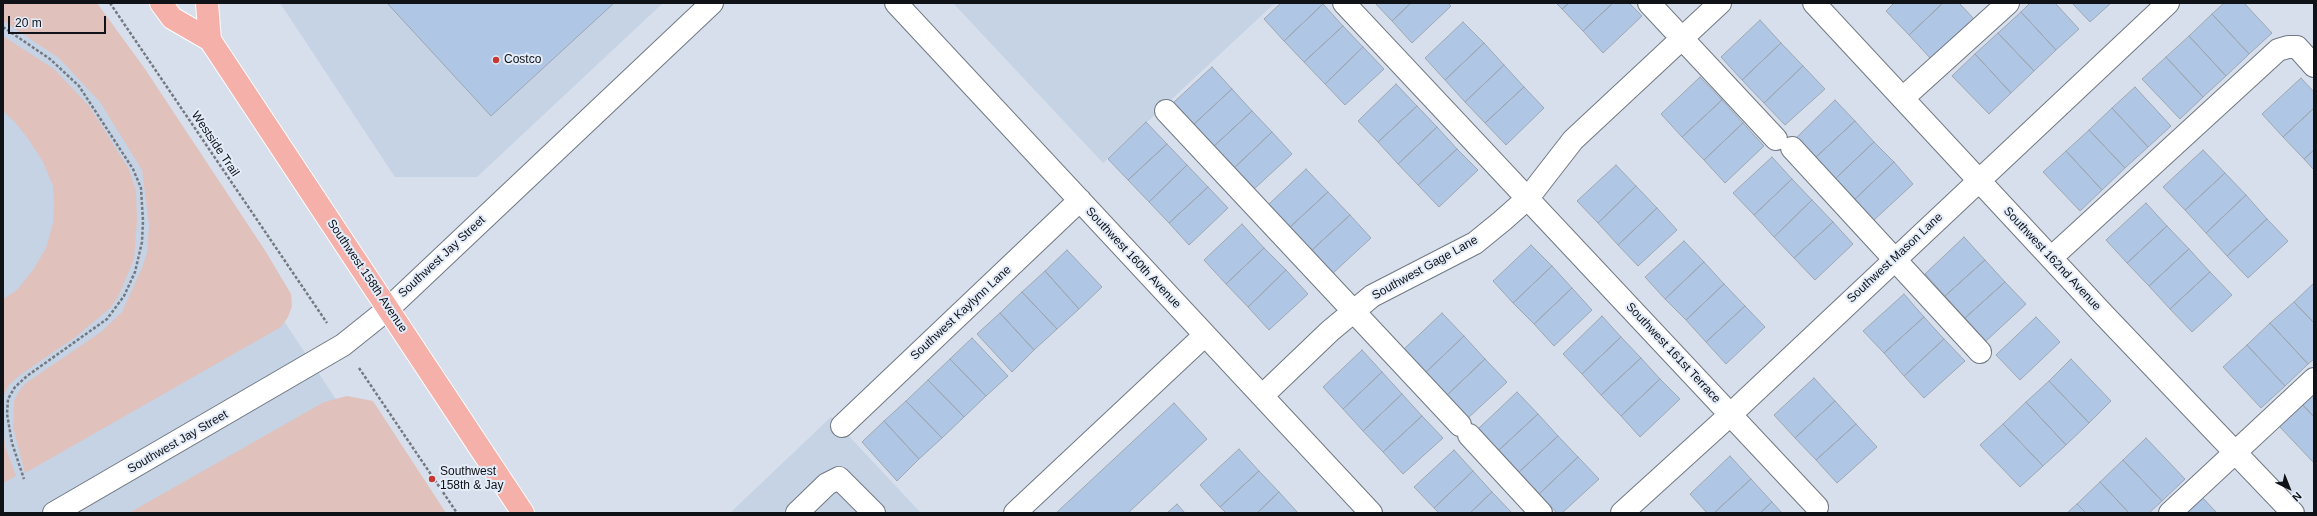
<!DOCTYPE html>
<style>
body{margin:0}
#map{position:relative;width:2317px;height:516px;overflow:hidden;background:#d6dfeb;font-family:Arial,sans-serif}
canvas{display:block}
.frame{position:absolute;inset:0;border:4px solid #0f1216;pointer-events:none}
.north{position:absolute;left:2269px;top:468px;width:40px;height:40px;-webkit-text-stroke:3px #e3ecf8;paint-order:stroke;rotate:137deg;font-size:11px;font-weight:700;line-height:16px;text-align:center;color:#0f1216}
.north::after{content:'';display:block;margin:auto;width:14px;height:18px;background:#0f1216;clip-path:polygon(50% 0,100% 100%,50% 72%,0 100%)}
.scale{position:absolute;left:8px;top:16px;width:98px;height:18px;box-sizing:border-box;border:2px solid #0f1216;border-top:0;padding-left:5px;font-size:12px;line-height:14px;white-space:nowrap;color:#0f1216;-webkit-text-stroke:3px #e3ecf8;paint-order:stroke}
</style>
<div id="map">
<canvas width="2317" height="516"></canvas>
<div class="frame"></div>
<div class="north">N</div>
<div class="scale">20 m</div>
</div>
<script>
const context = document.querySelector('canvas').getContext('2d');
context.lineJoin = 'round';
function paint(path, color) {
  context.fillStyle = color;
  context.fill(path, 'evenodd');
}
function poly(rows) {
  const path = new Path2D();
  for (const r of rows) {
    path.moveTo(r[0], r[1]);
    for (let i = 2; i < r.length; i += 2) path.lineTo(r[i], r[i + 1]);
  }
  return path;
}
function strokePath(path, color, width, dash) {
  context.strokeStyle = color;
  context.lineWidth = width;
  context.lineCap = dash ? 'butt' : 'round';
  context.setLineDash(dash || []);
  context.stroke(path);
}
function drawText(font, color, halo, rows, align = 'center') {
  context.font = font + ' Arial,sans-serif';
  context.lineWidth = 4;
  context.setLineDash([]);
  context.textBaseline = 'middle';
  context.strokeStyle = halo;
  context.fillStyle = color;
  for (const [text, x, y, turn = 0] of rows) {
    context.save();
    context.translate(x, y);
    context.rotate((+turn || 0) * Math.PI / 180);
    context.textAlign = isNaN(turn) ? turn : align;
    if (halo) context.strokeText(text, 0, 0);
    context.fillText(text, 0, 0);
    context.restore();
  }
}
paint(poly([
 [3,3,90,3,278,312,335,398,383,426,441,513,3,513],
 [280,3,663,3,477,177,395,177],
 [953,3,1275,3,1103,163],
 [831,417,921,513,730,513]
]), '#c5d3e5');
paint(poly([
 [3,3,97,3,145,69,266,252,291,294,292,306,288,317,281,327,25,473,13,427,14,401,19,391,26,383,101,332,122,312,142,268,147,253,149,225,142,170,100,102,59,58,3,21],
 [3,36,54,69,89,106,129,169,136,191,137,220,134,259,118,297,110,308,77,336,20,375,9,385,3,396,3,299,17,290,33,270,46,248,53,223,54,204,53,186,43,162,29,140,14,121,3,111],
 [347,396,373,401,446,513,129,513,324,402],
 [3,424,5,446,16,476,3,483]
]), '#e1c1bc');
const building = poly([
 [387,3,614,3,491,116,387,3],
 [1281,3,1322,3,1323,4,1284,41,1264,19,1281,3],
 [1375,3,1411,3,1392,21,1375,3],
 [1411,3,1448,3,1451,6,1412,43,1392,21,1411,3],
 [1556,3,1569,3,1562,9,1556,3],
 [1569,3,1613,3,1583,31,1562,9,1569,3],
 [1613,3,1629,3,1642,16,1603,53,1583,31,1613,3],
 [1894,3,1943,3,1909,35,1886,11,1894,3],
 [1943,3,1959,3,1974,19,1931,59,1909,35,1943,3],
 [2030,3,2055,3,2079,29,2056,50,2021,12,2030,3],
 [2072,3,2111,3,2090,22,2072,3],
 [2224,3,2244,3,2272,33,2249,54,2212,14,2224,3],
 [1323,4,1343,26,1304,62,1284,41,1323,4],
 [2021,12,2056,50,2034,71,1998,33,2021,12],
 [2212,14,2249,54,2226,76,2189,36,2212,14],
 [1760,20,1781,43,1742,80,1721,57,1760,20],
 [1463,22,1484,43,1445,80,1425,58,1463,22],
 [1343,26,1363,47,1325,84,1304,62,1343,26],
 [1998,33,2034,71,2011,93,1975,54,1998,33],
 [2189,36,2226,76,2203,97,2166,57,2189,36],
 [1484,43,1504,65,1465,102,1445,80,1484,43],
 [1781,43,1803,66,1764,103,1742,80,1781,43],
 [1363,47,1384,69,1345,105,1325,84,1363,47],
 [1975,54,2011,93,1989,114,1952,76,1975,54],
 [2166,57,2203,97,2180,119,2142,79,2166,57],
 [1504,65,1524,87,1485,123,1465,102,1504,65],
 [1803,66,1825,89,1785,125,1764,103,1803,66],
 [1212,67,1232,89,1193,125,1173,103,1212,67],
 [1700,77,1722,100,1682,137,1661,114,1700,77],
 [2301,78,2314,92,2314,108,2283,137,2262,114,2301,78],
 [1396,84,1417,106,1378,142,1358,121,1396,84],
 [1524,87,1544,108,1506,145,1485,123,1524,87],
 [2135,87,2171,126,2148,147,2112,108,2135,87],
 [1232,89,1252,111,1213,147,1193,125,1232,89],
 [1722,100,1743,123,1704,160,1682,137,1722,100],
 [1835,100,1855,121,1815,158,1796,138,1835,100],
 [1417,106,1437,127,1398,164,1378,142,1417,106],
 [2112,108,2148,147,2125,168,2089,130,2112,108],
 [2314,108,2314,150,2304,159,2283,137,2314,108],
 [1252,111,1272,132,1233,169,1213,147,1252,111],
 [1855,121,1874,142,1835,179,1815,158,1855,121],
 [1146,122,1167,144,1128,180,1108,159,1146,122],
 [1743,123,1764,146,1725,183,1704,160,1743,123],
 [1437,127,1457,149,1418,185,1398,164,1437,127],
 [2089,130,2125,168,2102,190,2066,151,2089,130],
 [1272,132,1292,154,1253,190,1233,169,1272,132],
 [1874,142,1894,162,1854,200,1835,179,1874,142],
 [1167,144,1187,165,1149,202,1128,180,1167,144],
 [1457,149,1478,170,1439,207,1418,185,1457,149],
 [2203,150,2225,173,2185,210,2163,187,2203,150],
 [2314,150,2314,170,2304,159,2314,150],
 [2066,151,2102,190,2080,211,2043,172,2066,151],
 [1772,157,1792,179,1754,215,1733,193,1772,157],
 [1894,162,1913,184,1874,220,1854,200,1894,162],
 [1187,165,1208,187,1169,223,1149,202,1187,165],
 [1616,165,1636,186,1598,223,1577,201,1616,165],
 [1306,169,1328,192,1289,228,1268,205,1306,169],
 [2225,173,2246,195,2206,233,2185,210,2225,173],
 [1792,179,1812,200,1774,237,1754,215,1792,179],
 [1636,186,1657,208,1618,245,1598,223,1636,186],
 [1208,187,1228,208,1189,245,1169,223,1208,187],
 [1328,192,1350,215,1311,251,1289,228,1328,192],
 [2246,195,2267,219,2227,256,2206,233,2246,195],
 [1812,200,1833,222,1794,258,1774,237,1812,200],
 [2146,203,2167,226,2127,263,2106,240,2146,203],
 [1657,208,1677,230,1638,266,1618,245,1657,208],
 [1350,215,1371,238,1332,274,1311,251,1350,215],
 [2267,219,2288,241,2248,278,2227,256,2267,219],
 [1833,222,1853,244,1815,280,1794,258,1833,222],
 [1242,224,1264,248,1226,284,1204,260,1242,224],
 [2167,226,2189,249,2149,286,2127,263,2167,226],
 [1964,237,1985,260,1945,296,1925,274,1964,237],
 [1684,241,1704,262,1665,299,1645,277,1684,241],
 [1531,245,1552,266,1513,303,1493,281,1531,245],
 [1264,248,1286,270,1248,307,1226,284,1264,248],
 [2189,249,2210,272,2170,309,2149,286,2189,249],
 [1067,250,1102,287,1079,309,1045,271,1067,250],
 [1985,260,2005,282,1965,318,1945,296,1985,260],
 [1704,262,1724,284,1686,320,1665,299,1704,262],
 [1552,266,1572,288,1534,324,1513,303,1552,266],
 [1286,270,1308,294,1269,330,1248,307,1286,270],
 [1045,271,1079,309,1057,329,1022,292,1045,271],
 [2210,272,2232,295,2192,332,2170,309,2210,272],
 [2005,282,2026,304,1986,341,1965,318,2005,282],
 [2314,283,2314,323,2294,302,2314,283],
 [1724,284,1745,306,1706,342,1686,320,1724,284],
 [1572,288,1592,310,1554,346,1534,324,1572,288],
 [1022,292,1057,329,1034,350,1000,313,1022,292],
 [1904,294,1924,317,1884,353,1863,331,1904,294],
 [2294,302,2314,323,2314,359,2308,364,2270,323,2294,302],
 [1745,306,1765,327,1726,364,1706,342,1745,306],
 [1000,313,1034,350,1012,372,977,334,1000,313],
 [1442,313,1464,336,1425,373,1403,350,1442,313],
 [1602,316,1621,337,1582,374,1563,354,1602,316],
 [1924,317,1944,339,1904,376,1884,353,1924,317],
 [2036,317,2060,342,2020,380,1996,355,2036,317],
 [2270,323,2308,364,2285,386,2247,345,2270,323],
 [1464,336,1485,359,1446,396,1425,373,1464,336],
 [1621,337,1641,358,1601,395,1582,374,1621,337],
 [972,338,1008,376,986,396,950,359,972,338],
 [1944,339,1965,361,1924,398,1904,376,1944,339],
 [2247,345,2285,386,2261,408,2223,367,2247,345],
 [1362,350,1382,372,1343,409,1323,387,1362,350],
 [1641,358,1660,379,1621,416,1601,395,1641,358],
 [950,359,986,396,964,417,928,380,950,359],
 [1485,359,1507,382,1468,418,1446,396,1485,359],
 [2071,359,2111,401,2089,423,2049,381,2071,359],
 [1382,372,1402,394,1363,431,1343,409,1382,372],
 [1814,378,1835,401,1795,438,1774,415,1814,378],
 [1660,379,1680,399,1640,437,1621,416,1660,379],
 [928,380,964,417,942,438,906,401,928,380],
 [2049,381,2089,423,2066,445,2026,402,2049,381],
 [1517,392,1538,414,1499,450,1478,429,1517,392],
 [2314,393,2314,417,2302,404,2314,393],
 [1402,394,1422,416,1383,452,1363,431,1402,394],
 [906,401,942,438,919,459,884,421,906,401],
 [1835,401,1856,424,1816,460,1795,438,1835,401],
 [2026,402,2066,445,2043,466,2003,424,2026,402],
 [1174,403,1207,439,1128,513,1056,513,1174,403],
 [2302,404,2314,417,2314,463,2279,426,2302,404],
 [1538,414,1558,436,1519,472,1499,450,1538,414],
 [1422,416,1443,438,1403,474,1383,452,1422,416],
 [884,421,919,459,897,481,862,442,884,421],
 [1856,424,1877,447,1837,483,1816,460,1856,424],
 [2003,424,2043,466,2020,487,1980,445,2003,424],
 [1558,436,1578,457,1539,494,1519,472,1558,436],
 [2146,438,2185,479,2162,501,2123,460,2146,438],
 [1239,449,1259,471,1220,507,1200,485,1239,449],
 [1454,450,1473,471,1434,508,1414,487,1454,450],
 [1730,456,1751,479,1714,513,1707,513,1690,494,1730,456],
 [1578,457,1599,479,1562,513,1557,513,1539,494,1578,457],
 [2123,460,2162,501,2149,513,2129,513,2100,482,2123,460],
 [1259,471,1279,492,1257,513,1226,513,1220,507,1259,471],
 [1473,471,1492,492,1470,513,1439,513,1434,508,1473,471],
 [1751,479,1772,502,1760,513,1714,513,1751,479],
 [2100,482,2129,513,2086,513,2077,504,2100,482],
 [1279,492,1298,513,1257,513,1279,492],
 [1492,492,1512,513,1470,513,1492,492],
 [2201,496,2217,513,2183,513,2201,496],
 [1772,502,1782,513,1760,513,1772,502],
 [1177,504,1185,513,1167,513,1177,504],
 [2077,504,2086,513,2067,513,2077,504]
]);
paint(building, '#afc6e4');
strokePath(building, '#9ea7b2', 1);
const minor = poly([
 [896,3,1371,513],
 [1344,3,1817,507],
 [1649,3,1776,139],
 [1814,3,2104,315,2293,513],
 [1903,98,2008,3],
 [1166,111,1460,425],
 [1792,148,1980,352],
 [2051,258,2278,50,2288,47,2297,47,2314,66],
 [1262,396,1330,331,1372,296,1475,243,1502,221,1528,198,1573,140,1720,3],
 [842,426,1080,200],
 [1469,435,1541,513],
 [54,513,343,345,388,309,712,3],
 [797,513,827,484,839,478,874,513],
 [1015,513,1205,335],
 [1622,513,1731,414,2168,3],
 [2170,513,2314,379]
]);
const major = poly([
 [161,3,172,18,210,40,523,513],
 [207,3,210,40]
]);
strokePath(minor, '#717984', 24);
strokePath(major, '#fff', 24);
strokePath(poly([
 [110,3,327,323],
 [3,27,50,59,79,86,133,169,141,188,143,221,142,242,135,272,124,296,107,319,27,376,15,387,8,399,7,414,12,443,24,479],
 [359,368,457,513]
]), '#737981', 2.5, [3, 2]);
strokePath(minor, '#fff', 22);
strokePath(major, '#f5b0a9', 22);
for (const [x, y, r, color] of [
 [496,60,4,"#c63831"],
 [432,479,4,"#c63831"]
]) {
  const dot = new Path2D();
  dot.arc(x, y, r, 0, 2 * Math.PI);
  context.fillStyle = color;
  context.fill(dot);
  strokePath(dot, '#e3ecf8', 1.5);
}
drawText('12px', '#0f1216', '#e3ecf8', [
 ["Costco",504,60],
 ["Southwest",440,472],
 ["158th & Jay",440,486]
], 'left');
drawText('12px', '#0f1216', '#e3ecf8', [
 ["Westside Trail",215,144,56],
 ["Southwest Jay Street",442,257,-43],
 ["Southwest 160th Avenue",1133,258,47],
 ["Southwest Mason Lane",1895,258,-43],
 ["Southwest 162nd Avenue",2052,259,47],
 ["Southwest Gage Lane",1425,268,-29],
 ["Southwest 158th Avenue",367,276,56],
 ["Southwest Kaylynn Lane",961,313,-43],
 ["Southwest 161st Terrace",1673,353,47],
 ["Southwest Jay Street",178,442,-30]
]);
</script>
